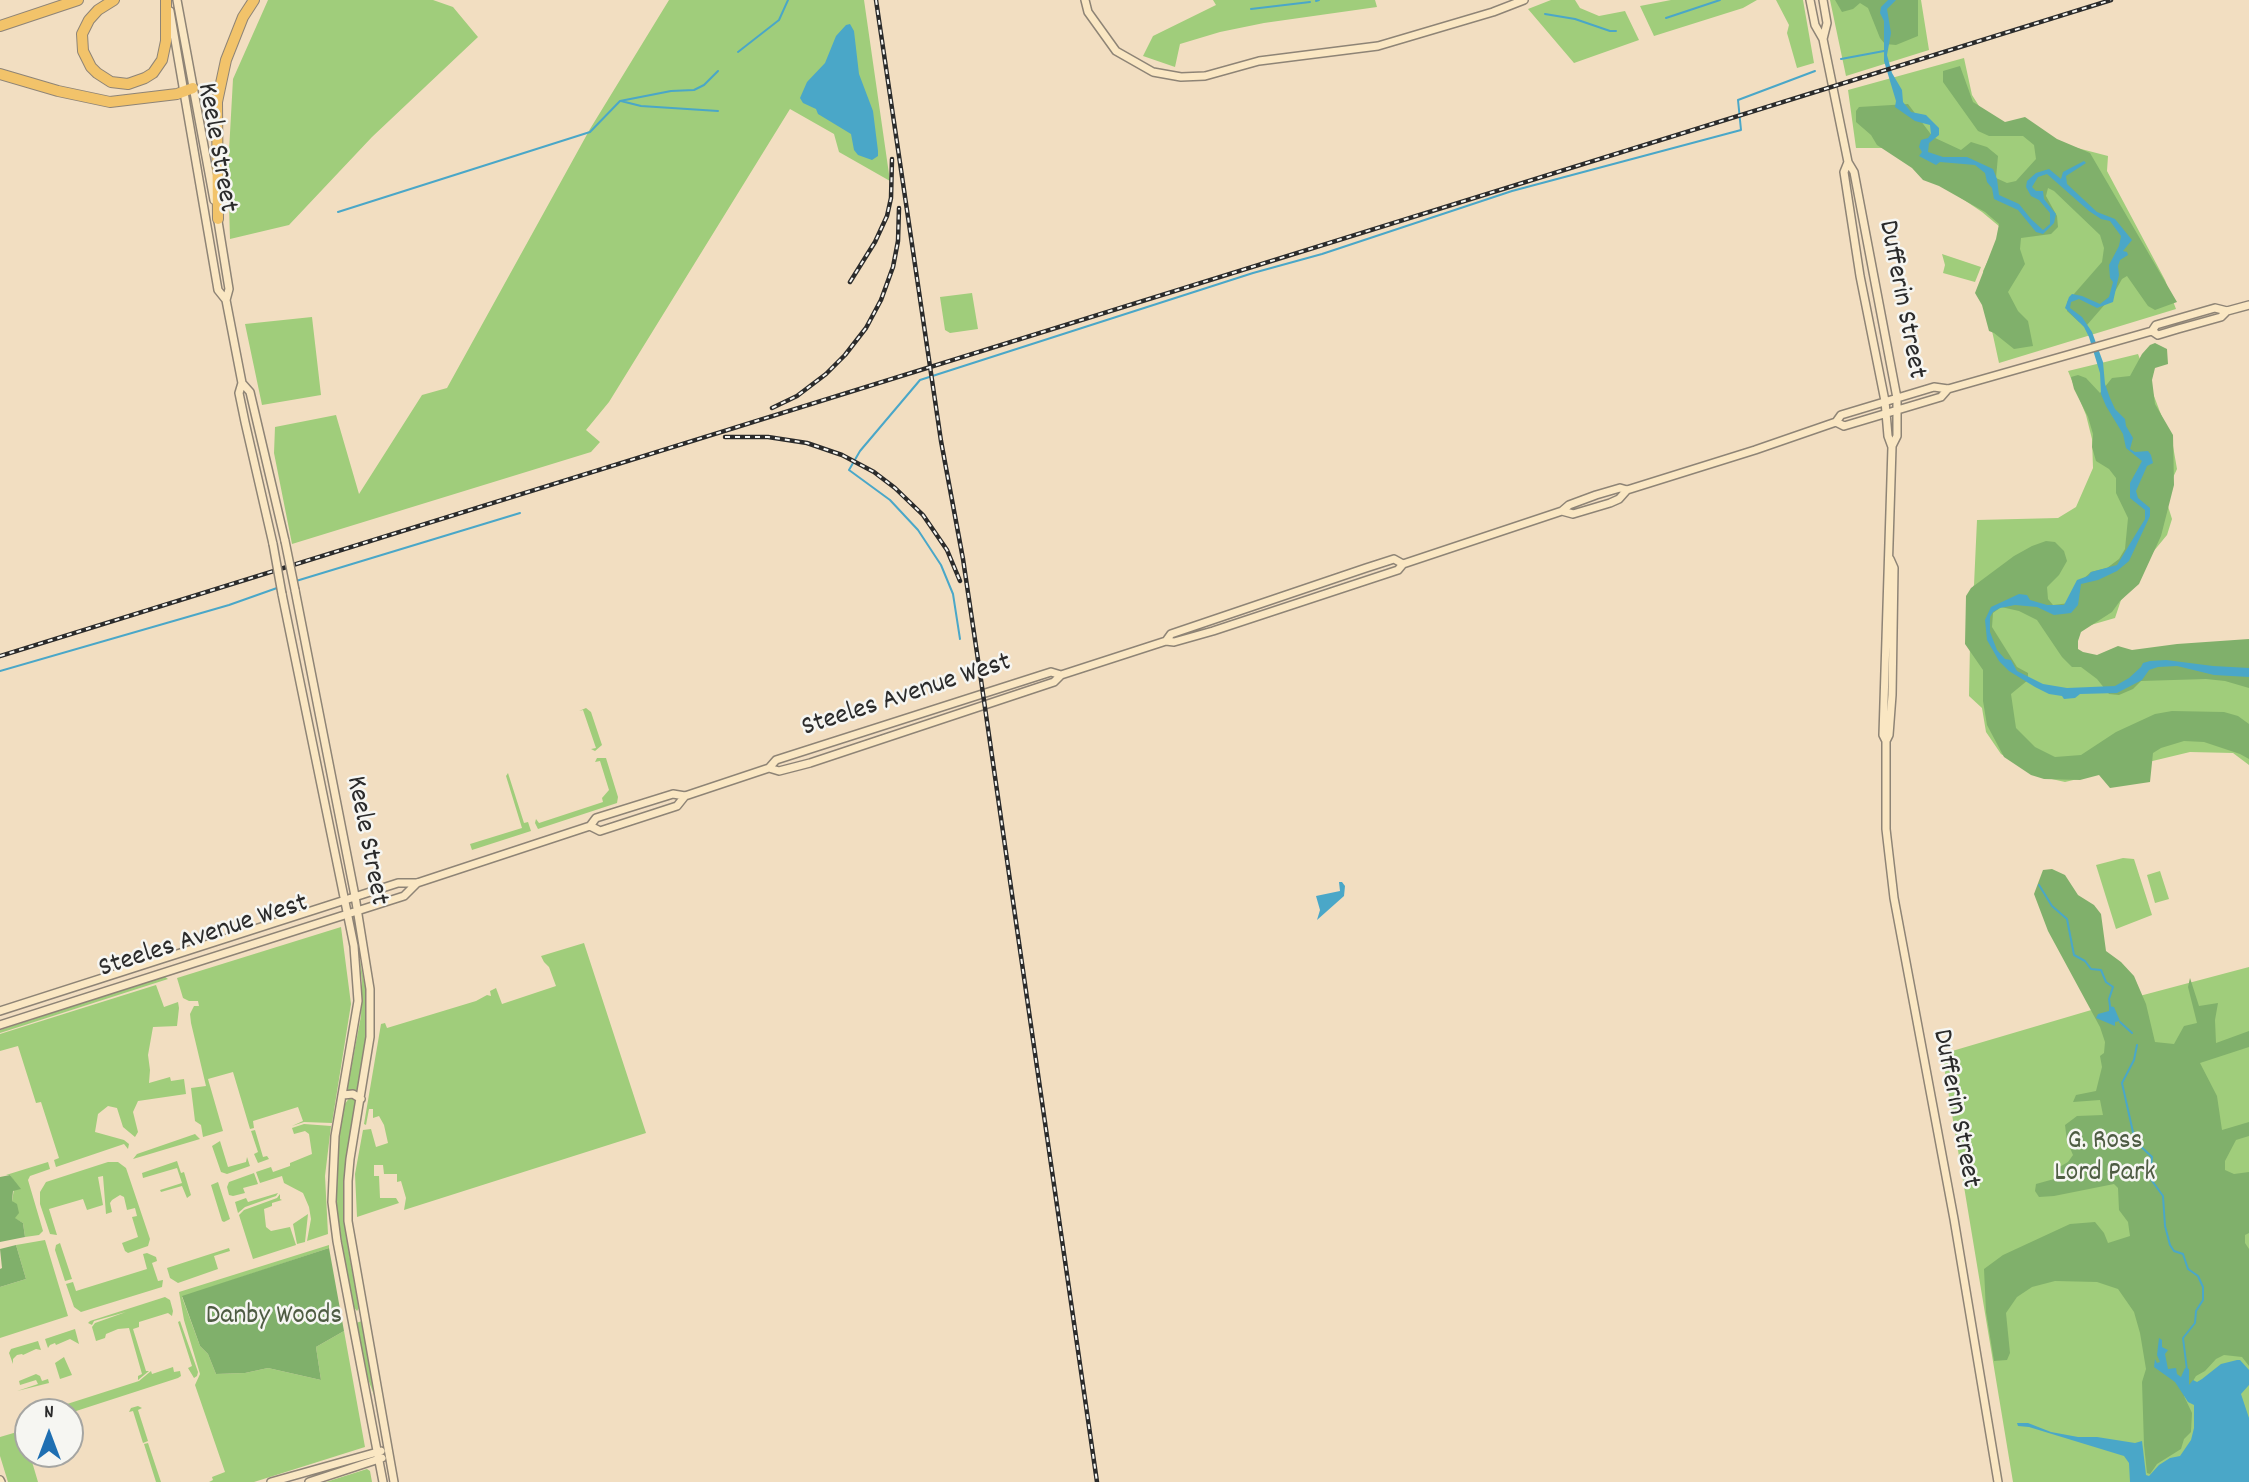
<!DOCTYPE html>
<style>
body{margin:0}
#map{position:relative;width:2249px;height:1482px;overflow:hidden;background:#f2dec1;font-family:Dekko,sans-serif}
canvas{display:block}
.north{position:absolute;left:14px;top:1398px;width:70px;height:70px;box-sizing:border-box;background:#f6f6f2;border:2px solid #a5a5a2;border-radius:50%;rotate:0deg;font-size:19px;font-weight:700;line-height:28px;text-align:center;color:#2b2b2b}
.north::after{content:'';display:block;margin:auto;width:24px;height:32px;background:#1f6fb2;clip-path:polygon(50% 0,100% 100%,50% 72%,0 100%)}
</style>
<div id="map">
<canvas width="2249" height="1482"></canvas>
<div class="north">N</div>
</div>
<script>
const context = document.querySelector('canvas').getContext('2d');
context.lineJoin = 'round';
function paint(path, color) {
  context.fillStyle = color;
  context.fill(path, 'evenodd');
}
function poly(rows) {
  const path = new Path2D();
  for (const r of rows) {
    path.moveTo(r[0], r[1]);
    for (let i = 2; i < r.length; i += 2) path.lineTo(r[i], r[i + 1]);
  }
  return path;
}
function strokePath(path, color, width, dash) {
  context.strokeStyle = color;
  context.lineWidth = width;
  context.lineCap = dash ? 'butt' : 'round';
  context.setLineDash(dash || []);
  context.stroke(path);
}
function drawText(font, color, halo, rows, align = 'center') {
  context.font = font + ' Dekko,sans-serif';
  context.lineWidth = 5;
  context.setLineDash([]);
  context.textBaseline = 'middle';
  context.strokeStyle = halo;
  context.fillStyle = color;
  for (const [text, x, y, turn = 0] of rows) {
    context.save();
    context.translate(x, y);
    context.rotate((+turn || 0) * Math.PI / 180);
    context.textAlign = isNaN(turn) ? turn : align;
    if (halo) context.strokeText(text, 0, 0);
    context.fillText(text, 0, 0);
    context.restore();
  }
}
paint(poly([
 [268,0,433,0,453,7,478,37,372,137,289,225,230,239,228,169,233,79],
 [669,0,864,0,890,181,839,152,834,134,790,109,609,402,586,430,600,442,591,452,292,544,274,453,275,427,336,415,359,494,422,395,447,388,590,129],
 [1213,0,1375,0,1377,7,1264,23,1220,32,1180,44,1175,67,1143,56,1153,36,1216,5],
 [1551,0,1575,0,1580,8,1599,16,1625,11,1639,40,1574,63,1528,9],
 [1671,0,1757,0,1743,8,1654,36,1640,6],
 [1776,0,1803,0,1814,63,1797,68,1787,33,1789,25],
 [1830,0,1921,0,1929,50,1846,76],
 [1964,58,1972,95,1986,117,2062,144,2108,156,2107,171,2165,280,2176,309,1999,363,1984,294,1983,271,1998,240,2000,227,1982,212,1887,148,1856,148,1848,90],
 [1942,254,1981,267,1975,282,1943,273,1945,265],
 [972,293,978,329,950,333,945,330,940,297],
 [312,317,321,395,262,405,245,324],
 [2138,354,2173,446,2177,469,2170,484,2167,503,2172,519,2167,535,2153,552,2136,583,2121,600,2115,618,2077,629,2074,643,2080,655,2092,660,2249,641,2249,765,2233,753,2190,752,2065,782,2034,775,2001,754,1986,732,1982,708,1969,696,1970,644,1966,632,1966,599,1974,585,1977,520,2058,518,2076,507,2093,468,2092,439,2086,415,2068,371],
 [586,708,591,712,602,745,595,751,591,749,596,748,583,710,579,711],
 [597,758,606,758,618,797,617,803,538,829,535,823,536,819,539,823,603,802,602,798,609,790,600,761,595,762],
 [508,773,524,823,528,822,531,831,472,850,470,844,522,828,506,776],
 [2123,858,2134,859,2152,915,2116,929,2096,865],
 [2160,871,2169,899,2155,903,2147,875],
 [341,927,351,1004,332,1123,304,1122,292,1126,303,1121,298,1107,253,1121,254,1128,250,1129,233,1072,208,1079,223,1131,203,1137,201,1125,195,1121,191,1088,206,1086,191,1023,190,1014,194,1006,199,1006,198,1001,189,1001,183,998,177,978],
 [584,943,646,1133,404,1210,406,1198,401,1181,397,1182,397,1174,384,1174,383,1165,374,1165,374,1176,379,1176,380,1198,396,1198,399,1203,357,1217,355,1174,363,1130,371,1129,376,1147,388,1143,384,1125,379,1116,373,1118,373,1109,369,1109,366,1125,364,1124,381,1024,385,1023,387,1028,476,1001,487,995,491,996,490,991,496,988,502,1004,556,986,549,967,544,962,541,956],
 [359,956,368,1001,368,1034,359,1092,347,1090,361,1016,362,981],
 [2249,967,2249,1482,2013,1482,1942,1054,2132,998],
 [164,976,168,979,0,1033,0,1030],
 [156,985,164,1007,178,1002,179,1008,177,1026,153,1027,148,1055,150,1070,149,1083,170,1077,171,1081,184,1079,186,1094,138,1101,133,1112,138,1132,135,1137,123,1127,117,1108,108,1106,98,1114,95,1132,124,1140,129,1144,128,1149,124,1144,56,1167,54,1160,59,1158,41,1102,36,1103,18,1046,0,1051,0,1034],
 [350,1097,356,1101,345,1211,348,1248,359,1308,357,1311,352,1305,335,1197,336,1154,344,1105],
 [304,1124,331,1126,325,1176,328,1234,307,1241,311,1219,309,1207,303,1193,284,1183,282,1176,260,1183,256,1172,271,1167,273,1172,290,1166,290,1163,312,1154,309,1134,305,1131,294,1134,292,1128],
 [255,1130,263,1157,267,1156,269,1159,258,1163,254,1154,258,1152,251,1131],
 [195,1134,200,1139,133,1159,137,1154],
 [220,1141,228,1167,246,1162,247,1157,250,1166,227,1174,221,1172,212,1146],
 [177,1161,181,1173,184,1172,191,1195,187,1198,182,1186,161,1192,160,1190,182,1183,177,1168,143,1178,142,1173],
 [48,1162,50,1169,30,1176,28,1180,43,1231,39,1235,25,1237,23,1223,14,1218,18,1213,12,1201,15,1183,10,1175,6,1175],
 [108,1162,118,1162,126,1168,150,1239,148,1246,128,1253,125,1251,122,1243,138,1237,132,1217,137,1216,135,1208,127,1210,124,1197,120,1195,112,1200,110,1203,112,1212,106,1214,103,1176,98,1177,103,1205,87,1210,83,1199,49,1209,57,1235,50,1234,40,1204,40,1192,46,1182],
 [254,1173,258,1184,243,1188,245,1193,233,1196,229,1195,227,1187,229,1182],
 [218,1182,230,1219,224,1222,222,1221,211,1185],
 [278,1193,276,1196,245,1207,238,1213,235,1202,246,1198,248,1202],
 [280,1194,280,1199,282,1200,272,1203,272,1206,264,1209,266,1227,271,1231,290,1227,296,1245,253,1259,239,1215,244,1210,277,1198],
 [308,1214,305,1242,297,1244,293,1224],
 [45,1240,68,1316,0,1338,0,1287,26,1279,16,1245],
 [60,1243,72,1279,65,1281,55,1250,56,1245],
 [329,1245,329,1248,182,1297,200,1346,208,1354,216,1374,245,1373,268,1368,321,1380,316,1347,344,1331,365,1447,254,1482,209,1482,213,1480,212,1477,225,1472,195,1385,200,1374,184,1320,179,1292],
 [229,1248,230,1251,214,1256,218,1269,178,1283,170,1278,167,1268],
 [147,1253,156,1257,157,1261,152,1263,158,1281,163,1280,162,1287,81,1312,74,1307,66,1284,73,1282,76,1291,147,1269,143,1254],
 [165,1297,170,1300,173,1311,172,1316,168,1313,139,1322,139,1327,133,1329,146,1371,149,1371,138,1380,138,1376,142,1374,129,1328,118,1329,106,1334,105,1338,96,1341,92,1327,95,1323,126,1312,94,1321,92,1325,88,1323,90,1321],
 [180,1321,198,1372,197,1376,194,1378,188,1368,192,1366,178,1322],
 [362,1321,375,1395,374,1395,365,1371,356,1323],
 [75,1329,79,1344,70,1339,56,1345,55,1343,50,1345,48,1348,45,1339],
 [38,1341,41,1350,36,1349,23,1355,22,1354,17,1355,13,1359,13,1364,9,1353,11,1349],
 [64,1357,72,1375,60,1379,55,1363],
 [173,1367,174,1372,180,1371,181,1376,178,1378,70,1413,42,1412,139,1381,151,1371,152,1374],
 [36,1374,40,1376,42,1381,48,1379,49,1383,17,1391,38,1384,36,1380,20,1385,19,1381],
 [138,1406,142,1408,138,1410,148,1441,143,1443,133,1411,129,1412,131,1408],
 [17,1432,25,1438,38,1482,8,1482,0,1456,0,1437],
 [148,1443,161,1482,156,1482,144,1444],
 [367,1469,370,1471,372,1482,326,1482]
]), '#a0cd7b');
paint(poly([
 [1835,0,1918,0,1918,36,1896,45,1885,44,1880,38,1868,8,1860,3,1853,9,1842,12],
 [1960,66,1973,102,2005,122,2025,117,2057,139,2090,153,2177,302,2155,310,2148,306,2127,276,2122,279,2113,295,2087,325,2079,322,2067,311,2067,302,2102,262,2104,248,2100,235,2054,191,2048,188,2046,196,2057,216,2058,227,2051,234,2021,238,2020,249,2025,264,2008,292,2018,311,2028,321,2033,346,2014,349,1994,333,1989,331,1982,305,1975,293,1996,239,1999,224,1985,212,1939,186,1923,180,1912,168,1877,145,1871,135,1856,122,1856,111,1859,107,1908,104,1933,137,1961,150,1971,142,1987,147,1998,156,1996,178,2007,183,2016,181,2036,159,2034,145,2023,136,1989,136,1978,131,1943,82,1943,71],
 [2155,343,2167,349,2168,364,2155,368,2152,380,2155,404,2173,435,2174,485,2161,536,2139,584,2120,601,2112,612,2081,632,2078,641,2078,649,2083,652,2097,655,2118,646,2132,650,2177,644,2249,639,2249,688,2225,681,2206,679,2141,681,2133,689,2119,695,2109,694,2097,679,2081,667,2072,667,2062,657,2037,620,2019,611,2001,607,1993,613,1992,627,2017,667,2028,673,2028,680,2011,694,2016,728,2035,747,2055,757,2081,755,2116,732,2155,714,2172,711,2224,712,2238,716,2249,724,2249,759,2240,754,2204,742,2184,741,2161,748,2153,753,2150,782,2110,788,2099,775,2080,780,2044,779,2031,775,2004,757,1987,725,1983,701,1983,670,1965,644,1966,596,1971,588,2014,556,2032,546,2046,541,2055,542,2064,551,2067,561,2059,575,2047,587,2048,599,2053,605,2070,603,2082,580,2091,572,2107,568,2119,559,2125,549,2128,518,2116,493,2116,478,2109,469,2096,461,2092,447,2093,434,2088,417,2074,389,2071,377,2078,375,2086,378,2100,393,2112,378,2130,376,2142,354,2150,345],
 [2052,869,2065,875,2078,895,2094,905,2101,914,2106,951,2121,962,2134,976,2146,1004,2155,1042,2174,1044,2184,1026,2197,1023,2188,987,2190,978,2199,1006,2218,1003,2215,1020,2216,1043,2249,1031,2249,1047,2200,1063,2217,1096,2222,1130,2249,1122,2249,1136,2236,1140,2225,1161,2225,1170,2234,1174,2249,1172,2249,1233,2245,1235,2245,1243,2249,1249,2249,1366,2242,1357,2224,1355,2216,1359,2205,1371,2196,1376,2184,1396,2192,1413,2191,1432,2184,1439,2181,1449,2157,1464,2150,1474,2147,1473,2144,1445,2142,1382,2146,1369,2140,1333,2134,1312,2118,1289,2097,1282,2055,1281,2032,1287,2017,1297,2006,1313,2010,1353,2007,1360,1994,1361,1986,1312,1984,1269,2003,1255,2070,1224,2095,1222,2104,1233,2108,1243,2130,1236,2128,1222,2119,1210,2118,1188,2114,1184,2054,1196,2039,1197,2035,1191,2036,1184,2054,1179,2056,1169,2068,1162,2073,1155,2067,1141,2065,1125,2077,1116,2103,1115,2100,1100,2073,1102,2076,1095,2096,1091,2102,1067,2100,1056,2104,1053,2105,1042,2100,1027,2048,931,2034,894,2043,870],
 [10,1175,21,1189,13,1191,12,1201,17,1204,19,1213,15,1218,23,1223,25,1237,0,1242,0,1177],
 [16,1245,26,1279,0,1287,0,1269,2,1268,0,1249],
 [329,1248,344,1331,316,1347,321,1380,268,1368,245,1373,216,1374,208,1354,200,1346,182,1296]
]), '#80b06b');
paint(poly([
 [1888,0,1896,0,1887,9,1891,33,1887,55,1892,73,1902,90,1903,102,1911,112,1926,115,1939,128,1939,135,1929,143,1928,152,1943,157,1967,157,1993,169,1997,179,1999,195,2019,204,2031,219,2043,230,2050,224,2050,213,2039,200,2031,196,2026,187,2027,181,2036,173,2049,169,2061,179,2063,172,2084,161,2086,163,2066,176,2067,184,2097,212,2115,219,2132,240,2123,251,2127,252,2128,255,2120,260,2118,266,2119,275,2113,302,2097,308,2079,299,2071,302,2070,308,2082,317,2092,332,2103,362,2105,384,2110,398,2115,409,2125,419,2126,426,2133,438,2130,449,2135,452,2148,451,2151,455,2153,463,2147,466,2136,491,2138,498,2150,508,2150,516,2129,561,2117,571,2098,580,2081,584,2078,605,2071,613,2054,615,2037,607,2015,605,2000,608,1993,612,1990,617,1990,632,1997,650,2005,659,2011,660,2017,671,2043,684,2067,688,2115,686,2129,678,2141,667,2143,663,2150,661,2166,660,2213,666,2249,668,2249,677,2214,675,2177,666,2158,667,2149,670,2142,680,2117,693,2080,694,2075,698,2064,699,2062,696,2049,694,2035,687,2009,671,1999,661,1987,640,1985,620,1991,607,2019,594,2027,595,2030,600,2047,605,2064,605,2077,580,2088,576,2091,572,2117,565,2145,519,2145,510,2130,498,2130,483,2142,461,2126,448,2123,434,2106,406,2101,394,2100,373,2089,337,2084,327,2065,308,2069,297,2072,294,2082,296,2100,304,2109,297,2113,282,2110,278,2109,265,2119,246,2121,236,2110,221,2101,219,2089,211,2047,174,2038,177,2032,187,2036,191,2043,191,2044,199,2056,214,2054,223,2043,234,2036,232,2018,210,1994,199,1992,188,1987,182,1985,173,1975,165,1940,162,1936,165,1919,156,1922,152,1919,147,1921,140,1928,138,1931,134,1930,125,1915,121,1895,107,1896,101,1884,61,1884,21,1880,13,1881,7],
 [850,24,854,31,859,74,873,111,878,151,878,156,872,160,858,155,854,150,851,134,818,114,816,109,803,103,800,98,807,82,825,63,836,36,846,25],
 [1339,882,1342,882,1345,886,1344,896,1317,920,1320,910,1316,896,1340,891],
 [2109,1006,2114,1007,2120,1021,2115,1022,2115,1026,2096,1018,2098,1014,2109,1011],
 [2159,1338,2162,1340,2162,1347,2168,1350,2165,1354,2168,1369,2176,1368,2177,1374,2181,1377,2185,1368,2189,1369,2189,1385,2193,1380,2197,1382,2202,1379,2221,1364,2237,1360,2240,1360,2249,1370,2249,1385,2241,1394,2249,1418,2249,1482,2130,1482,2129,1463,2124,1456,2029,1427,2018,1426,2017,1423,2028,1423,2051,1432,2078,1437,2097,1437,2135,1443,2142,1441,2146,1475,2149,1476,2159,1465,2170,1458,2180,1456,2191,1440,2194,1428,2194,1405,2188,1402,2175,1382,2154,1367,2155,1359,2157,1363,2160,1362,2157,1355]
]), '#4aa7c8');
strokePath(poly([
 [1316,1,1319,0],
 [1251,9,1310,2],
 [1545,14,1575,19,1610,31,1616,31],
 [1666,18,1720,0],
 [738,52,779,20,788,0],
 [1841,59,1884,51],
 [621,101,641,106,718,111],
 [338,212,590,132,620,101,671,91,694,90,704,85,718,71],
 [296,581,520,513],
 [960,639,953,594,941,565,918,530,890,500,849,470,860,451,920,380,1253,273,1322,254,1512,191,1741,130,1738,100,1815,71],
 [0,671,229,605,277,588],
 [2039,885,2052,906,2067,919,2074,955,2085,961,2091,969,2101,970,2106,982,2113,987,2109,999,2110,1006],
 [2120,1022,2132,1033],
 [2137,1045,2134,1060,2122,1083,2135,1141,2152,1157,2150,1178,2163,1196,2165,1226,2170,1245,2174,1251,2183,1254,2188,1269,2198,1276,2203,1287,2203,1300,2196,1311,2195,1323,2183,1338,2187,1370]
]), '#4aa7c8', 2);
const secondary = poly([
 [177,0,214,200],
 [1085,0,1088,12,1116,51,1153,72,1181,77,1205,76,1259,61,1378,46,1493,12,1524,0],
 [1810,0,1815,25,1823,39,1848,162,1854,172,1897,398,1897,436,1892,446],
 [1823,0,1827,23,1823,39],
 [170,11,218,290,226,300,242,383,239,393,245,422,273,544],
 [1848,162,1844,172,1860,276,1885,401,1888,436,1892,447,1883,735,1886,741,1886,829,1894,898,1954,1219,1998,1482],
 [217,215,229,289,226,300],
 [2152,331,2156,325,2215,308,2227,311,2249,305],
 [242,383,250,392,285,541],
 [1836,422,1844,426,1941,397,1948,389],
 [1562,511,1573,514,1610,503,1619,499,1627,490],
 [295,590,355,896,370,989,370,1037,350,1159,348,1181,348,1221,394,1482],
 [282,594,354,946,358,1001,335,1136,332,1202,337,1241,383,1482],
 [1166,641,1171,634,1366,568,1394,559,1403,564],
 [1886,741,1889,735,1892,695,1894,568,1890,559],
 [769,768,776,760,1051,672,1061,675],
 [590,826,600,831,677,806,685,796],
 [0,1011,398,883,417,883,590,826,596,818,673,794,685,796,769,768,779,771,810,763,1054,682,1061,675,1166,641,1174,642,1213,631,1398,570,1403,564,1562,511,1569,505,1596,495,1620,488,1627,490,1755,450,1836,422,1841,415,1934,387,1948,389,2152,331,2158,335,2178,329,2221,317,2227,311],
 [0,1025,404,896,417,883],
 [343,1095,353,1094,361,1099],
 [0,1480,1,1482],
 [271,1482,381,1451],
 [309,1482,382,1458]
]);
const highway = poly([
 [114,0,98,10,89,20,82,34,83,51,91,67,97,73,111,82,128,84,145,78,153,73,162,60,166,41,166,0],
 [0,26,78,0],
 [0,74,58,91,110,102,177,94,193,88],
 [218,219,217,102,226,60,243,17,254,0]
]);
strokePath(secondary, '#8e8476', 10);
strokePath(highway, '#8e8476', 12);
strokePath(secondary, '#fae7c3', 7);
strokePath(highway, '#f2c36a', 10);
const rail = poly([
 [876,0,941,441,963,559,981,680,1097,1482],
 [850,282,875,242,887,216,891,198,892,159],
 [772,408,797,396,826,374,845,355,866,328,881,300,893,267,898,241,899,208],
 [725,437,768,437,807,443,842,455,874,472,895,488,923,515,947,550,960,581],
 [0,656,2111,0]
]);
strokePath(rail, '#2b2b2b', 4.5);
strokePath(rail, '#f6f6f2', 2, [5]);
const secondaryBridge = poly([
 [285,541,295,590],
 [273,544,282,594]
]);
strokePath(secondaryBridge, '#8e8476', 10, []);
strokePath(secondaryBridge, '#fae7c3', 7);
drawText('28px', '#2b2b2b', '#f6f6f2', [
 ["Keele Street",215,148,80],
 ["Dufferin Street",1900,300,79],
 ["Steeles Avenue West",907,697,-18],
 ["Keele Street",365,841,79],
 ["Steeles Avenue West",204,938,-18],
 ["Dufferin Street",1954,1109,79]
]);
drawText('28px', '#4e5c43', '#f6f6f2', [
 ["G. Ross",2105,1143],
 ["Lord Park",2105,1175],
 ["Danby Woods",274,1318]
]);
</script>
